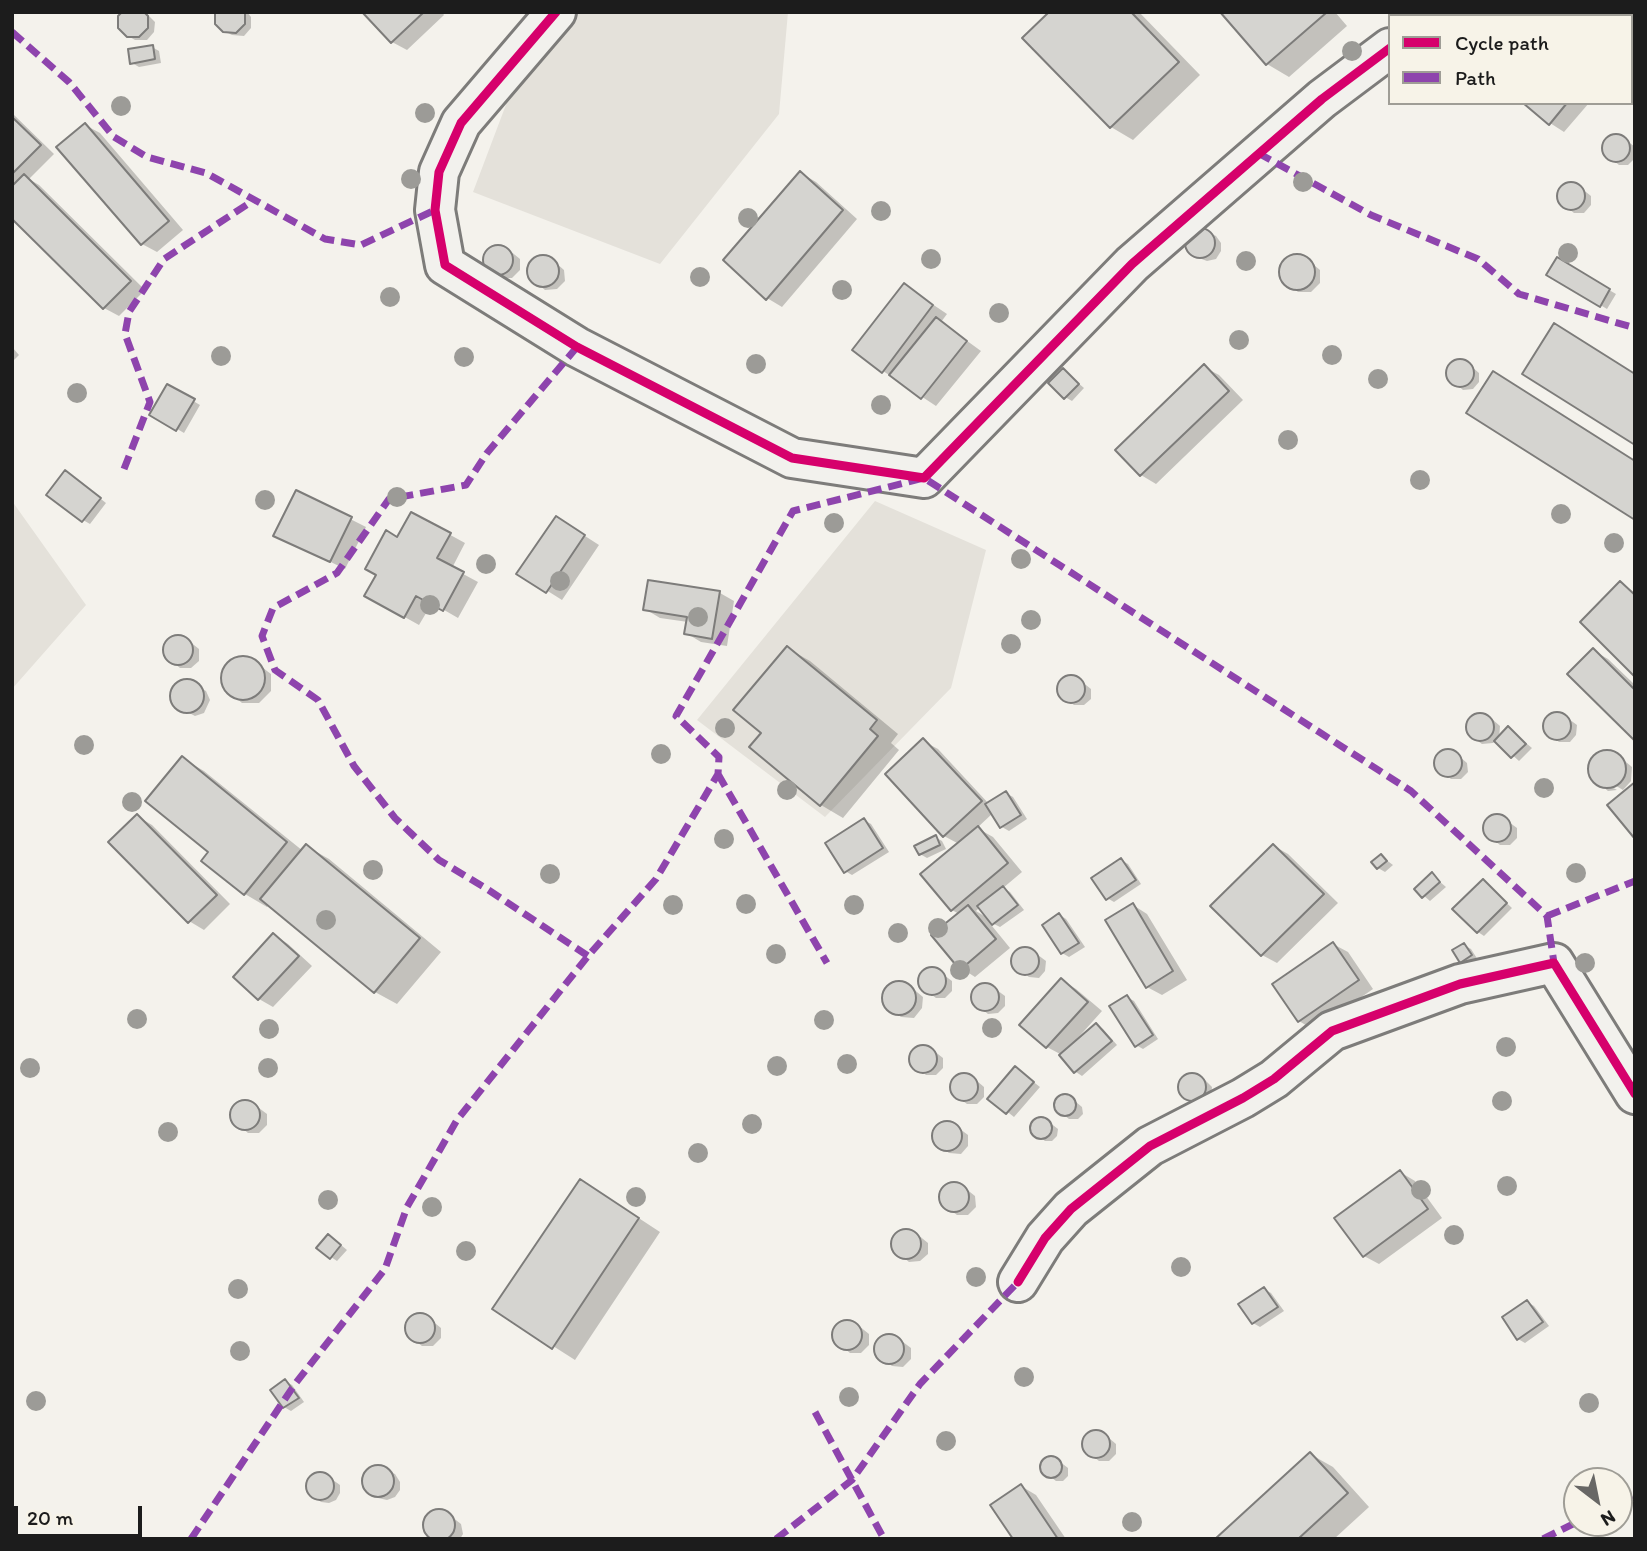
<!DOCTYPE html>
<style>
body{margin:0}
#map{position:relative;width:1647px;height:1551px;overflow:hidden;background:#f4f2ec;font-family:Itim,sans-serif}
canvas{display:block}
.frame{position:absolute;inset:0;border:14px solid #1c1c1c;pointer-events:none}
.legend{position:absolute;left:1388px;top:14px;width:245px;height:91px;box-sizing:border-box;background:#f7f3e8;border:2px solid #9f9d96;margin:0;padding:9px 12px;list-style:none;font-size:21px;color:#1c1c1c}
.legend li{display:flex;align-items:center;gap:14px;height:35px}
.legend b{width:35px;border:2px solid #9f9d96}
.north{position:absolute;left:1563px;top:1467px;width:70px;height:70px;box-sizing:border-box;background:#f7f3e8;border:2px solid #9f9d96;border-radius:50%;rotate:148deg;font-size:19px;font-weight:700;line-height:28px;text-align:center;color:#1c1c1c}
.north::after{content:'';display:block;margin:auto;width:24px;height:32px;background:#686765;clip-path:polygon(50% 0,100% 100%,50% 72%,0 100%)}
.scale{position:absolute;left:14px;top:1506px;width:128px;height:32px;box-sizing:border-box;border:4px solid #1c1c1c;border-top:0;padding-left:9px;font-size:21px;line-height:24px;white-space:nowrap;color:#1c1c1c;-webkit-text-stroke:5px #f7f3e8;paint-order:stroke}
</style>
<div id="map">
<canvas width="1647" height="1551"></canvas>
<div class="frame"></div>
<ul class="legend">
<li><b style="height:9px;background:#d6006c"></b>Cycle path</li>
<li><b style="height:9px;background:#8e44ad"></b>Path</li>
</ul>
<div class="north">N</div>
<div class="scale">20 m</div>
</div>
<script>
const context = document.querySelector('canvas').getContext('2d');
context.lineJoin = 'round';
function paint(path, color) {
  context.fillStyle = color;
  context.fill(path, 'evenodd');
}
function poly(rows) {
  const path = new Path2D();
  for (const r of rows) {
    if (r.length === 3) {
      path.moveTo(r[0] + r[2], r[1]);
      path.arc(r[0], r[1], r[2], 0, 2 * Math.PI);
      continue;
    }
    path.moveTo(r[0], r[1]);
    for (let i = 2; i < r.length; i += 2) path.lineTo(r[i], r[i + 1]);
  }
  return path;
}
function strokePath(path, color, width, dash) {
  context.strokeStyle = color;
  context.lineWidth = width;
  context.lineCap = dash ? 'butt' : 'round';
  context.setLineDash(dash || []);
  context.stroke(path);
}
paint(poly([
 [541,12,788,12,779,114,660,264,473,192],
 [12,501,86,605,12,689],
 [875,501,986,550,951,688,825,817,697,720]
]), '#e4e1da');
paint(poly([
 [124,12,146,13,155,22,154,32,147,40,135,40,128,36],
 [217,12,247,12,251,17,251,28,244,36,232,35,224,31],
 [364,12,442,12,444,15,407,50,392,42],
 [1052,12,1139,12,1200,75,1133,140,1111,127],
 [1222,12,1335,12,1347,26,1289,77,1267,64],
 [152,47,159,51,161,63,139,67,132,63],
 [1526,103,1589,103,1564,132,1550,123],
 [12,113,54,154,29,179,39,185,145,290,119,316,104,308,12,217],
 [85,125,100,133,183,230,157,252,142,244],
 [1611,136,1621,136,1635,147,1635,158,1628,165,1619,165,1604,153,1604,143],
 [801,173,816,182,857,219,782,307,767,298],
 [1566,184,1576,184,1591,196,1591,205,1584,213,1574,213,1559,201,1560,191],
 [1199,228,1216,236,1221,243,1221,251,1216,259,1207,261,1199,258,1191,254,1186,247,1186,238],
 [504,246,520,259,520,270,512,278,501,278,486,265,485,254,493,247],
 [1303,256,1320,270,1320,283,1311,292,1298,292,1281,278,1281,266,1290,257],
 [537,257,549,257,564,270,565,281,557,289,545,290,529,277,529,265],
 [1558,260,1616,294,1607,309,1549,274],
 [904,285,947,314,941,322,981,351,936,406,883,371],
 [12,347,19,355,12,362],
 [1454,361,1465,361,1479,373,1479,382,1473,389,1463,390,1448,377,1448,368],
 [1204,367,1219,375,1243,400,1156,484,1141,475,1117,450],
 [1063,370,1084,388,1072,401,1065,397],
 [168,386,200,405,184,433,152,414],
 [72,476,106,503,90,524,83,520],
 [297,492,366,527,345,569,276,535],
 [412,514,465,543,452,568,478,582,458,618,432,603,419,625,367,596],
 [571,527,599,545,562,600,519,573],
 [720,593,734,601,727,646,701,642,686,633,688,622,660,618,645,609],
 [172,637,184,637,199,649,199,661,191,668,180,668,164,655,164,644],
 [787,648,810,661,898,734,891,743,899,750,843,818,821,805],
 [1594,651,1608,659,1635,685,1635,739],
 [234,658,251,659,271,674,271,691,259,703,242,703,222,686,222,670],
 [1066,677,1076,677,1091,689,1091,699,1084,705,1074,705,1059,694,1059,684],
 [189,681,206,691,210,700,204,713,195,716,174,705,171,695,179,683],
 [1552,714,1562,714,1577,725,1576,735,1570,742,1559,742,1545,731,1545,721],
 [1474,715,1485,715,1492,719,1500,726,1499,739,1509,729,1532,748,1519,761,1496,740,1493,743,1482,744,1475,739,1468,732,1468,722],
 [923,741,938,749,989,804,1006,793,1013,797,1027,819,1009,831,1002,827,993,813,977,828,993,837,1022,872,1003,888,1010,892,1024,910,1000,927,988,921,1010,948,975,977,961,968,959,914,952,910,959,844,944,836],
 [980,907,989,919,976,911],
 [1442,751,1453,751,1467,763,1468,772,1461,779,1451,779,1436,767,1436,758],
 [1614,752,1632,767,1631,781,1623,790,1608,781,1606,784,1617,790,1608,791,1590,776,1591,762,1600,753],
 [182,758,204,771,303,851,306,846,329,859,441,952,397,1004,375,992,269,904,267,907,245,894,211,852],
 [137,816,152,825,230,904,204,930,189,921],
 [1492,816,1502,817,1517,828,1517,838,1510,845,1500,845,1485,833,1485,823],
 [864,820,871,824,889,852,852,875,845,871],
 [935,837,942,841,946,849,927,858,920,854],
 [1274,846,1288,854,1338,903,1277,963,1262,955],
 [1381,856,1393,865,1385,872,1378,868],
 [1121,860,1128,864,1141,884,1114,902,1107,898],
 [1432,875,1446,887,1430,901,1416,889],
 [1483,881,1512,908,1484,936,1478,932],
 [1133,905,1147,914,1187,980,1162,995,1147,987],
 [1060,915,1066,919,1085,947,1069,957,1062,953],
 [274,935,288,944,312,966,273,1007,259,999],
 [1333,944,1348,952,1373,989,1314,1030,1299,1021,1274,984],
 [1464,945,1471,949,1478,960,1468,966,1461,962],
 [1021,949,1030,949,1046,961,1045,971,1039,978,1029,977,1014,966,1013,956],
 [927,970,937,970,952,981,952,991,945,998,936,998,920,986,920,976],
 [1061,980,1076,989,1102,1011,1076,1040,1078,1041,1097,1025,1103,1029,1117,1045,1082,1076,1076,1072,1060,1054,1047,1047,1022,1025],
 [893,983,906,983,923,997,922,1008,914,1018,901,1017,884,1004,884,992],
 [980,985,990,985,1005,996,1005,1006,998,1013,988,1014,973,1002,973,992],
 [1127,997,1134,1001,1158,1039,1143,1049,1136,1045],
 [919,1047,929,1047,943,1058,943,1068,936,1075,926,1075,912,1063,912,1054],
 [1022,1073,1040,1087,1014,1117,990,1098],
 [970,1075,984,1087,984,1097,977,1104,967,1104,952,1093,953,1082,959,1076],
 [1186,1075,1197,1075,1204,1079,1212,1087,1211,1096,1194,1103,1187,1099,1180,1092,1180,1082],
 [1062,1097,1070,1097,1082,1107,1083,1114,1078,1119,1069,1119,1056,1109,1057,1102],
 [240,1102,251,1102,267,1114,267,1125,259,1133,248,1133,232,1120,232,1110],
 [1037,1119,1045,1119,1058,1129,1057,1136,1052,1141,1045,1141,1032,1131,1032,1124],
 [941,1122,952,1123,968,1135,968,1146,961,1154,949,1153,933,1141,933,1130],
 [1400,1172,1415,1181,1442,1218,1379,1264,1364,1256],
 [949,1184,960,1184,975,1196,976,1207,968,1215,957,1215,941,1203,941,1192],
 [602,1194,660,1232,575,1360,495,1309],
 [912,1230,928,1243,928,1254,920,1261,909,1262,893,1249,893,1238,901,1231],
 [335,1240,347,1250,337,1261,331,1257],
 [1264,1289,1271,1293,1284,1311,1260,1327,1253,1323,1240,1305],
 [1527,1302,1534,1306,1549,1326,1525,1343,1518,1339],
 [414,1315,425,1315,441,1328,441,1338,433,1346,422,1346,406,1334,406,1323],
 [842,1321,854,1322,869,1334,869,1345,861,1353,850,1353,834,1340,834,1329],
 [884,1335,895,1336,911,1348,911,1359,903,1367,892,1366,876,1354,876,1343],
 [285,1381,292,1385,304,1402,291,1411,284,1407],
 [1102,1432,1116,1444,1116,1454,1109,1461,1099,1461,1084,1449,1085,1439,1091,1433],
 [1310,1454,1333,1467,1369,1507,1334,1539,1217,1539],
 [1048,1458,1055,1458,1068,1468,1068,1476,1063,1481,1056,1481,1043,1471,1043,1463],
 [378,1467,395,1474,400,1482,400,1490,395,1497,387,1500,378,1498,364,1486,365,1477,370,1470],
 [318,1473,326,1475,340,1485,340,1493,336,1500,329,1503,321,1502,308,1491,307,1484,311,1477],
 [1021,1486,1036,1495,1066,1539,1015,1539],
 [437,1511,447,1513,461,1524,463,1534,460,1539,430,1539,426,1533,424,1524,429,1515]
]), '#0003');
const building = poly([
 [122,12,144,12,148,16,148,28,139,37,127,37,118,28,118,16,122,12],
 [215,12,245,12,245,24,236,33,223,32,215,24,215,12],
 [362,12,424,12,391,43,362,12],
 [1049,12,1131,12,1179,62,1110,128,1022,38,1049,12],
 [1220,12,1325,12,1326,13,1266,65,1220,12],
 [153,45,155,59,130,64,128,49,153,45],
 [1523,103,1567,103,1549,125,1523,103],
 [12,117,41,145,12,174,12,117],
 [85,123,169,221,141,245,56,147,85,123],
 [1616,148,14],
 [800,171,843,210,766,300,723,260,800,171],
 [24,174,131,281,103,309,12,219,12,186,24,174],
 [1571,196,14],
 [1200,243,15],
 [498,260,15],
 [1297,272,18],
 [543,271,16],
 [1557,257,1610,289,1600,307,1546,275,1557,257],
 [904,283,933,305,882,373,852,350,904,283],
 [936,317,967,341,921,399,889,375,936,317],
 [1554,323,1635,374,1635,445,1522,374,1554,323],
 [1460,373,14],
 [1204,364,1229,391,1140,476,1115,450,1204,364],
 [1063,368,1079,384,1064,399,1048,383,1063,368],
 [1493,371,1635,461,1635,520,1466,413,1493,371],
 [167,384,195,399,176,431,149,415,167,384],
 [65,470,101,498,82,522,46,495,65,470],
 [296,490,352,517,330,562,273,536,296,490],
 [411,512,451,533,437,558,464,572,443,611,416,596,404,618,364,596,376,575,365,569,386,530,397,537,411,512],
 [556,516,585,535,546,593,516,574,556,516],
 [648,580,720,591,712,639,684,634,687,617,643,610,648,580],
 [1620,581,1635,595,1635,677,1580,622,1620,581],
 [178,650,15],
 [787,646,877,720,870,729,878,736,820,806,749,747,761,733,733,710,787,646],
 [1593,648,1635,690,1635,741,1567,674,1593,648],
 [243,678,22],
 [1071,689,14],
 [187,696,17],
 [1557,726,14],
 [1480,727,14],
 [1508,726,1526,744,1511,758,1494,741,1508,726],
 [923,738,982,801,943,837,885,774,923,738],
 [1448,763,14],
 [1607,769,19],
 [182,756,287,842,244,895,201,861,208,852,145,801,182,756],
 [1635,782,1635,839,1607,805,1635,782],
 [1006,791,1021,815,1000,828,985,804,1006,791],
 [137,814,217,895,188,923,108,842,137,814],
 [1497,828,14],
 [864,818,883,848,844,873,825,843,864,818],
 [978,826,1008,863,951,911,920,874,978,826],
 [936,835,940,845,919,855,914,846,936,835],
 [306,844,420,938,374,993,260,899,306,844],
 [1273,844,1324,894,1261,956,1210,906,1273,844],
 [1381,854,1387,861,1377,869,1371,862,1381,854],
 [1121,858,1136,880,1106,900,1091,878,1121,858],
 [1432,872,1440,882,1422,898,1414,889,1432,872],
 [1483,879,1507,903,1477,933,1452,909,1483,879],
 [1003,886,1018,905,992,925,977,906,1003,886],
 [1133,903,1173,971,1146,988,1105,920,1133,903],
 [968,905,996,939,960,970,931,935,968,905],
 [1059,913,1079,943,1061,954,1042,925,1059,913],
 [273,933,299,956,258,1000,233,977,273,933],
 [1333,942,1359,980,1298,1022,1272,984,1333,942],
 [1464,943,1472,955,1460,963,1452,950,1464,943],
 [1025,961,14],
 [932,981,14],
 [1061,978,1088,1002,1046,1048,1019,1025,1061,978],
 [899,998,17],
 [985,997,14],
 [1127,995,1153,1035,1135,1047,1109,1006,1127,995],
 [1096,1023,1112,1041,1074,1073,1059,1055,1096,1023],
 [923,1059,14],
 [1015,1066,1034,1082,1006,1114,987,1099,1015,1066],
 [964,1087,14],
 [1192,1087,14],
 [1065,1105,11],
 [245,1115,15],
 [1041,1128,11],
 [947,1136,15],
 [1400,1170,1428,1209,1363,1257,1334,1218,1400,1170],
 [580,1179,639,1218,552,1349,492,1309,580,1179],
 [954,1197,15],
 [906,1244,15],
 [328,1234,341,1245,330,1259,316,1248,328,1234],
 [1264,1287,1278,1307,1252,1324,1238,1304,1264,1287],
 [1527,1300,1543,1322,1517,1340,1502,1317,1527,1300],
 [420,1328,15],
 [847,1335,15],
 [889,1349,15],
 [285,1379,299,1398,283,1408,270,1390,285,1379],
 [1096,1444,14],
 [1310,1452,1348,1493,1298,1539,1215,1539,1310,1452],
 [1051,1467,11],
 [378,1481,16],
 [320,1486,14],
 [1021,1484,1058,1539,1013,1539,990,1505,1021,1484],
 [439,1525,16]
]);
paint(building, '#d5d4d0');
strokePath(building, '#7d7c7a', 2);
const minor = poly([
 [556,12,461,123,439,172,435,210,445,265,577,347,792,458,924,478,1132,264,1322,99,1390,48],
 [1431,16,1436,12],
 [1018,1282,1045,1238,1071,1209,1150,1146,1243,1098,1274,1079,1332,1031,1460,984,1554,963,1635,1094]
]);
strokePath(minor, '#7d7c7a', 44);
strokePath(minor, '#f2f1ed', 38);
strokePath(poly([
 [12,32,69,82,114,137,147,157,206,173,325,239,361,245,435,210],
 [1258,153,1371,215,1478,259,1519,294,1635,328],
 [577,347,487,453,466,485,389,499,337,573,273,608,262,636,275,670,318,700,354,766,395,818,439,860,487,889,588,956],
 [124,469,150,402,125,334,129,312,164,259,254,200],
 [718,774,827,963],
 [1547,916,1635,881],
 [815,1412,884,1539],
 [1619,1501,1635,1494],
 [191,1539,295,1384,385,1269,407,1207,457,1120,588,956,656,879,718,774,719,757,676,716,793,511,924,478,1411,791,1547,916,1554,963],
 [776,1539,852,1480,920,1384,1018,1282],
 [1543,1539,1577,1522]
]), '#8e44ad', 7, [14, 7]);
strokePath(poly([
 [556,12,461,123,439,172,435,210,445,265,577,347,792,458,924,478,1132,264,1322,99,1390,48],
 [1018,1282,1045,1238,1071,1209,1150,1146,1243,1098,1274,1079,1332,1031,1460,984,1554,963,1635,1094]
]), '#d6006c', 9);
context.fillStyle = '#9c9b97';
for (const [x, y] of [
 [1352,51],
 [121,106],
 [425,113],
 [411,179],
 [1303,182],
 [881,211],
 [748,218],
 [1568,253],
 [931,259],
 [1246,261],
 [700,277],
 [842,290],
 [390,297],
 [999,313],
 [1239,340],
 [1332,355],
 [221,356],
 [464,357],
 [756,364],
 [1378,379],
 [77,393],
 [881,405],
 [1288,440],
 [1420,480],
 [397,497],
 [265,500],
 [1561,514],
 [834,523],
 [1614,543],
 [1021,559],
 [486,564],
 [560,581],
 [430,605],
 [698,617],
 [1031,620],
 [1011,644],
 [725,728],
 [84,745],
 [661,754],
 [1544,788],
 [787,790],
 [132,802],
 [724,839],
 [373,870],
 [1576,873],
 [550,874],
 [746,904],
 [673,905],
 [854,905],
 [326,920],
 [938,928],
 [898,933],
 [776,954],
 [1585,963],
 [960,970],
 [137,1019],
 [824,1020],
 [992,1028],
 [269,1029],
 [1506,1047],
 [847,1064],
 [777,1066],
 [30,1068],
 [268,1068],
 [1502,1101],
 [752,1124],
 [168,1132],
 [698,1153],
 [1507,1186],
 [1421,1190],
 [636,1197],
 [328,1200],
 [432,1207],
 [1454,1235],
 [466,1251],
 [1181,1267],
 [976,1277],
 [238,1289],
 [240,1351],
 [1024,1377],
 [849,1397],
 [36,1401],
 [1589,1403],
 [946,1441],
 [1132,1522]
]) {
  context.beginPath();
  context.arc(x, y, 10, 0, 2 * Math.PI);
  context.fill();
}
</script>
